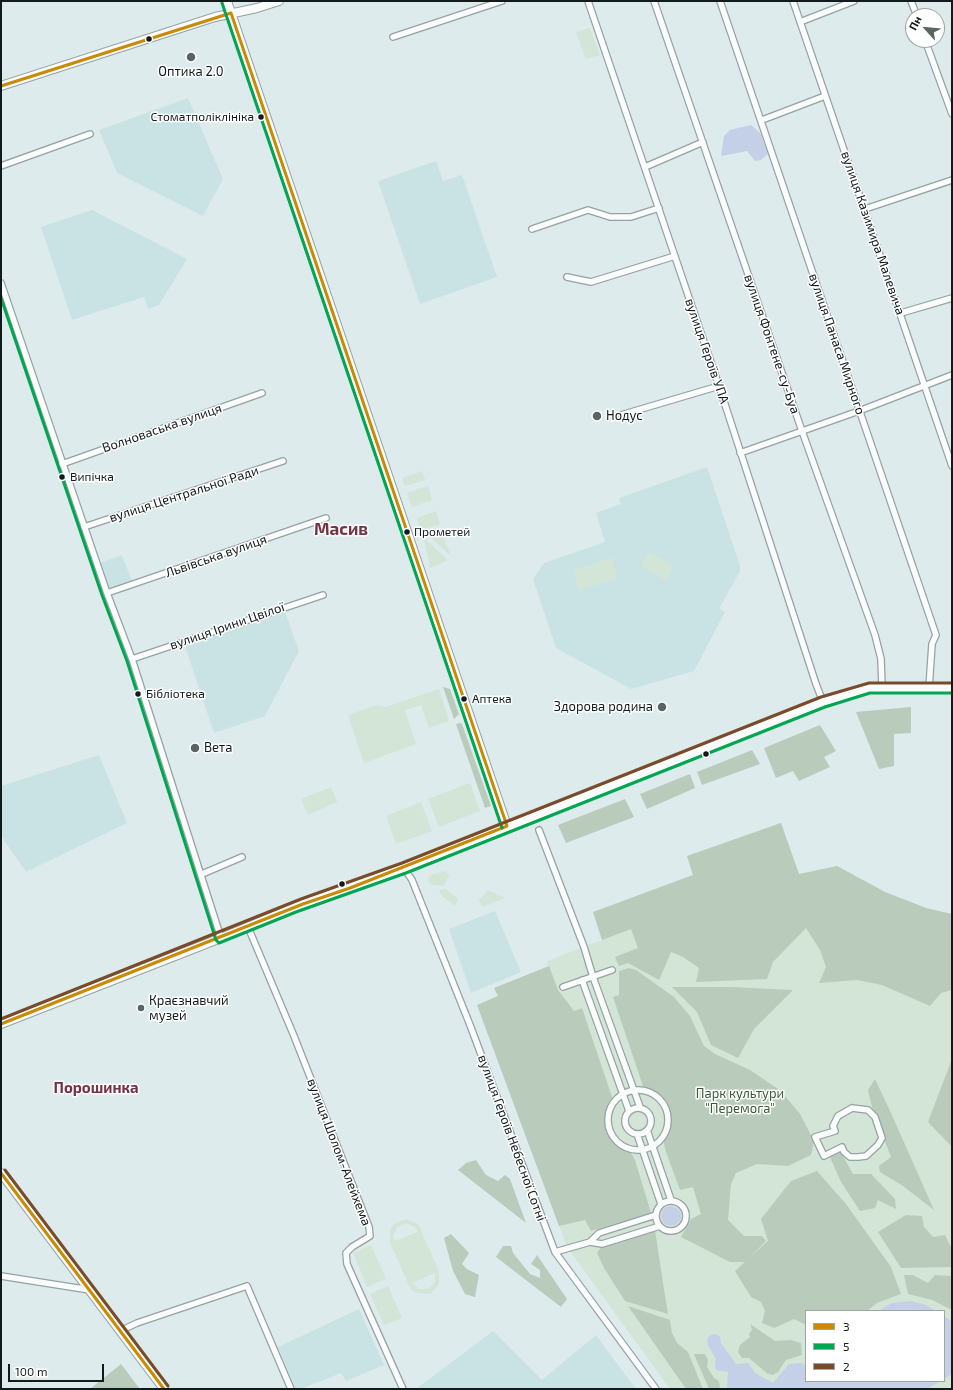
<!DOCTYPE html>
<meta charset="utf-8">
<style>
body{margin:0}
#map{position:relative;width:953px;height:1390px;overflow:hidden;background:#ddebec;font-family:"Exo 2",sans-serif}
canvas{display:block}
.frame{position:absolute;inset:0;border:2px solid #121b1c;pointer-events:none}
.legend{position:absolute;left:805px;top:1310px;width:140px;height:72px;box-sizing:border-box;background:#fff;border:1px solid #a0a4a4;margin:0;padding:5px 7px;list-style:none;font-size:12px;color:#121b1c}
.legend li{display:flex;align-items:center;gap:8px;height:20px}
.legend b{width:20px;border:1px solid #a0a4a4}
.north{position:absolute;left:905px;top:8px;width:40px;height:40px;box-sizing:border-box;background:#fff;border:1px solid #a0a4a4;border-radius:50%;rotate:297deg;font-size:11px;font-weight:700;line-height:16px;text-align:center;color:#121b1c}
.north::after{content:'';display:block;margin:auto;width:14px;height:18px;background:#596465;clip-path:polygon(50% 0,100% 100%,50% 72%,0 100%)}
.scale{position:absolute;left:8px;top:1364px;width:96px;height:18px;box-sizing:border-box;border:2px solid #121b1c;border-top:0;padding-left:5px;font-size:12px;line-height:14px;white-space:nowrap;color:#121b1c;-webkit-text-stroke:3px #fff;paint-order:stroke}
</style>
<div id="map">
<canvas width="953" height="1390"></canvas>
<div class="frame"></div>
<ul class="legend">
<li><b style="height:5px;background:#c98a06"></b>3</li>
<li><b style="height:5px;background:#00a651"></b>5</li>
<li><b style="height:5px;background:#7a4b2a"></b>2</li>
</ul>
<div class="north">Пн</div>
<div class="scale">100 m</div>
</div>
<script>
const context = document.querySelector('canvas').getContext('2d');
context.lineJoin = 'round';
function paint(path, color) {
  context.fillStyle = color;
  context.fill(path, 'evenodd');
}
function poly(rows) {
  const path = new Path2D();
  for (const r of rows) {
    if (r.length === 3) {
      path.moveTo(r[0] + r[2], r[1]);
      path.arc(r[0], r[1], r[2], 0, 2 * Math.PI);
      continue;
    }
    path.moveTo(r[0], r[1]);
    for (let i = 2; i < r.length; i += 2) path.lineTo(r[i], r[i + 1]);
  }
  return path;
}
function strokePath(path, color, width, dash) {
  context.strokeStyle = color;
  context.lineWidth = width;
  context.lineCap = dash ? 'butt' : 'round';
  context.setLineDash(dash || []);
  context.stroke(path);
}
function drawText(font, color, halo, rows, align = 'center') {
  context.font = font + ' "Exo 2",sans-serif';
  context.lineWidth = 3;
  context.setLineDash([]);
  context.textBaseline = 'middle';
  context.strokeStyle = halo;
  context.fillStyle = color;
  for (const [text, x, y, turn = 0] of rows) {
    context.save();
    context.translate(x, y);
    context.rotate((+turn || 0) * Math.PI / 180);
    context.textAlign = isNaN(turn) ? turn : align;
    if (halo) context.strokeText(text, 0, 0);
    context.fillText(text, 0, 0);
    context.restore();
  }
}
paint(poly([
 [188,98,223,179,203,216,117,173,99,130],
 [436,161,443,181,462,175,497,277,420,304,378,181],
 [92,210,187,259,159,305,148,309,144,297,72,320,41,227],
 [707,467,740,566,740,571,719,609,725,612,694,671,631,689,556,648,533,579,544,563,605,542,596,513,621,504,619,498],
 [122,555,132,581,109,589,100,563],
 [284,609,299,651,265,716,214,733,184,643],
 [99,755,127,823,26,872,1,836,1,786],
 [495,911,521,972,471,993,449,929],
 [359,1309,384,1365,346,1381,341,1373,301,1389,296,1389,278,1347],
 [493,1331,542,1380,596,1335,636,1389,416,1389]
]), '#c9e3e5');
paint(poly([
 [590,28,600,55,586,59,576,32],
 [422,471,425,480,405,486,402,478],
 [428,486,432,500,412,507,407,493],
 [436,511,440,524,421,530,417,518],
 [441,531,451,556,429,536],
 [424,538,448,560,430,568],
 [649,552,674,566,666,580,641,566],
 [612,558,618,578,579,590,573,570],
 [439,689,449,721,429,728,421,705,405,710,416,744,364,763,348,715,377,705,386,707],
 [470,783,480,811,439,827,428,799],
 [331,787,337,802,308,815,301,799],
 [421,802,432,831,396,844,386,816],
 [781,823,799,874,837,866,885,892,926,908,952,914,952,1389,670,1389,567,1247,477,1005,498,996,494,988,549,967,547,961,602,940,593,912,693,875,687,856],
 [806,1311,944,1311,944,1381,806,1381],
 [443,871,447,873,449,876,444,886,433,885,428,882,429,876],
 [446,889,458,899,455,906,441,895,439,890],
 [488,890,505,898,482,907,479,900],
 [406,1219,418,1224,439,1271,439,1284,430,1294,417,1293,411,1290,390,1243,390,1230,394,1224],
 [406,1223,415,1227,418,1232,395,1241,393,1236,397,1227],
 [435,1273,435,1282,428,1289,419,1289,412,1283],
 [371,1245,386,1279,367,1287,353,1253],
 [388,1286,402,1318,384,1325,370,1294]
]), '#d3e5d6');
paint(poly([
 [443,687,450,689,459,714,454,719],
 [911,707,911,733,894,734,894,766,879,769,856,712],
 [460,723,462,724,491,806,485,808,456,724],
 [820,725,836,751,824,757,830,767,799,781,793,771,776,778,764,748],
 [752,750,760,764,702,785,697,772],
 [690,774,695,788,647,809,640,794],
 [625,799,634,817,566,843,558,825],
 [781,823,799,874,837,866,885,892,926,908,952,914,952,990,941,993,930,1006,882,985,857,980,819,983,826,967,820,950,806,928,773,962,767,979,696,982,699,968,683,957,671,952,659,980,628,963,619,966,615,957,638,948,631,929,602,940,593,912,693,875,687,856],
 [549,966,558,990,574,1011,582,1008,614,1103,609,1117,610,1131,619,1143,629,1149,635,1160,651,1213,591,1231,585,1220,559,1226,477,1005,498,996,494,988],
 [629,968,636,970,674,997,690,1016,704,1046,715,1054,750,1070,781,1091,800,1114,814,1141,811,1155,788,1166,757,1164,736,1173,731,1184,728,1220,744,1236,762,1236,766,1241,748,1259,768,1241,761,1219,791,1181,817,1171,846,1204,891,1267,901,1294,877,1303,867,1311,806,1311,806,1325,794,1319,774,1328,762,1323,765,1311,761,1302,751,1297,735,1271,745,1262,730,1262,681,1237,691,1219,701,1214,693,1187,680,1190,665,1149,663,1136,668,1122,666,1112,658,1099,645,1092,613,997,619,995,619,971],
 [672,987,731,987,793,990,754,1029,738,1058,711,1045,697,1012],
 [952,1059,952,1147,928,1122],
 [875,1079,891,1113,934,1210,903,1186,880,1172,879,1166,891,1157,873,1111,868,1090],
 [840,1151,853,1174,871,1174,895,1199,896,1209,878,1200,875,1208,860,1211,841,1182,829,1155],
 [476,1160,486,1175,498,1181,505,1175,510,1179,526,1223,458,1170,466,1163],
 [906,1215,922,1216,924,1227,933,1237,945,1235,952,1249,952,1267,901,1268,878,1232],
 [655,1230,663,1283,668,1314,625,1301,604,1268,597,1253,601,1247],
 [451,1234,469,1253,462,1264,467,1269,479,1275,475,1297,465,1294,453,1271,444,1238],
 [503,1246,511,1246,513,1253,530,1274,540,1278,540,1270,531,1264,537,1255,567,1299,561,1307,496,1257],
 [904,1275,913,1275,928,1283,935,1275,952,1276,952,1310,932,1300,908,1294],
 [628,1306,670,1320,672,1333,677,1343,688,1352,703,1389,686,1389],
 [750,1324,775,1341,791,1340,801,1343,802,1355,786,1360,778,1372,773,1375,768,1374,749,1358,742,1358,738,1352,740,1345,750,1337,749,1334,752,1330],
 [694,1354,705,1354,708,1360,707,1367,714,1378,719,1381,720,1389,709,1389],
 [121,1364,140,1389,90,1389]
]), '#b9ccbc');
paint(poly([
 [751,125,760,133,768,154,761,160,755,161,747,151,721,156,724,136,730,130],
 [671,1216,10],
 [911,1301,926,1305,936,1311,878,1311,892,1303],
 [944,1316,952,1322,952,1374,944,1379],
 [715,1334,720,1337,721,1343,736,1364,748,1363,755,1373,773,1383,789,1364,802,1363,806,1366,806,1381,941,1381,927,1389,727,1389,728,1372,716,1370,715,1365,716,1359,708,1345,707,1339,710,1335]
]), '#c3d0e8');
const street = poly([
 [588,1,719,386,816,684,823,702],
 [654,1,802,431,875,635,881,659,882,687],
 [720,1,936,635,932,644,929,688],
 [793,1,952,466],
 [911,1,917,16],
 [800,22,854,1],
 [393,37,502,1],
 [925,40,952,114],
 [762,120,825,96],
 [1,166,90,134],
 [645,167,703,142],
 [865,209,952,180],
 [532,229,588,210,610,217,631,217,659,208],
 [567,277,591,282,675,256],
 [1,283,107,593,132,659,221,938],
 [901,313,952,298],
 [621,415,719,386],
 [740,453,859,411,952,375],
 [62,464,262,393],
 [84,527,283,461],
 [107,593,326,518],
 [132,659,323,595],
 [539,830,584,947,593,977,640,1107],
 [404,868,412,880,470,1025,555,1252,656,1389],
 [202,874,242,857],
 [248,927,294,1036,369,1227,370,1236,352,1247,346,1253,347,1264,403,1389],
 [582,980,629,1111],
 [563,987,612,970],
 [638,1120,30],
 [638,1121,13],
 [852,1108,868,1110,875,1117,882,1138,878,1145,866,1156,858,1157,850,1157,844,1152,842,1147,824,1156,815,1137,835,1131,833,1126,838,1116,852,1108],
 [647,1130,671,1200],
 [637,1134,661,1204],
 [671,1216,15],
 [590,1242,599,1233,656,1215],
 [555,1252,590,1242,602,1244,660,1226],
 [1,1276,90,1290],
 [120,1331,137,1323,247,1286,291,1389]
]);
const secondary = poly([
 [227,1,507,826],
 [1,86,215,17,257,8,279,1],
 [1,1024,221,938,303,904,404,868,823,702,869,688,952,688]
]);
const primary = poly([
 [1,1173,164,1389]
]);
strokePath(street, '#96a1a2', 8);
strokePath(secondary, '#96a1a2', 10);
strokePath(primary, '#96a1a2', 10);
strokePath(street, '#fafcfc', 5.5);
strokePath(secondary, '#fafcfc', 8);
strokePath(primary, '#fafcfc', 8);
strokePath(poly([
 [231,13,507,826],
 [1,86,231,13],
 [1,1024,303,904,350,888,507,826],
 [1,1173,164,1389]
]), '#c98a06', 3);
strokePath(poly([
 [222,3,502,828],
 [1,298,102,595,127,661,216,940,219,943,296,912,406,873,825,707,870,693,952,693]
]), '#00a651', 3);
strokePath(poly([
 [1,1019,301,899,402,863,821,697,869,683,952,683],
 [5,1170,168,1386]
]), '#7a4b2a', 3);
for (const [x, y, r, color] of [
 [149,39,3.5,"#121b1c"],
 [191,57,5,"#596465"],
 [261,117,3.5,"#121b1c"],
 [597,416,5,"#596465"],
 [62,477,3.5,"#121b1c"],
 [407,532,3.5,"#121b1c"],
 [138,694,3.5,"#121b1c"],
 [464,699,3.5,"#121b1c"],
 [662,707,5,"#596465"],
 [195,748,5,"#596465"],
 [706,754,3.5,"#121b1c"],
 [342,884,3.5,"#121b1c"],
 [141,1008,4,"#596465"]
]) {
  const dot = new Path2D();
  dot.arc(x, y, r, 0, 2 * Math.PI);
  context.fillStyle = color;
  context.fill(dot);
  strokePath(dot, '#fff', 1.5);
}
drawText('12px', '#121b1c', '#fff', [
 ["Стоматполіклініка",254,117,"right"],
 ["Випічка",70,477],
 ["Прометей",414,532],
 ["Бібліотека",146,694],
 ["Аптека",472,699]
], 'left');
drawText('13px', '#121b1c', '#fff', [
 ["Оптика 2.0",191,72,"center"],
 ["Нодус",606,416],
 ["Здорова родина",653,707,"right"],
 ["Вета",204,748],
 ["Краєзнавчий",149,1001],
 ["музей",149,1016]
], 'left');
drawText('13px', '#121b1c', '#fff', [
 ["вулиця Казимира Малевича",873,233,71],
 ["вулиця Фонтене-су-Буа",772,344,71],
 ["вулиця Панаса Мирного",837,344,71],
 ["вулиця Героїв УПА",707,351,71],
 ["Волноваська вулиця",162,428,-19],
 ["вулиця Центральної Ради",184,494,-18],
 ["Львівська вулиця",216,556,-19],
 ["вулиця Ірини Цвілої",227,626,-19],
 ["вулиця Героїв Небесної Сотні",512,1138,70],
 ["вулиця Шолом-Алейхема",339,1152,69]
]);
drawText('13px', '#395b30', '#fff', [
 ["Парк культури",740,1094],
 ["\"Перемога\"",740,1109]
]);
drawText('bold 15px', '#773145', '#fff', [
 ["Порошинка",96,1088]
]);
drawText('bold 17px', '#773145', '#fff', [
 ["Масив",341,529]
]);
</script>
